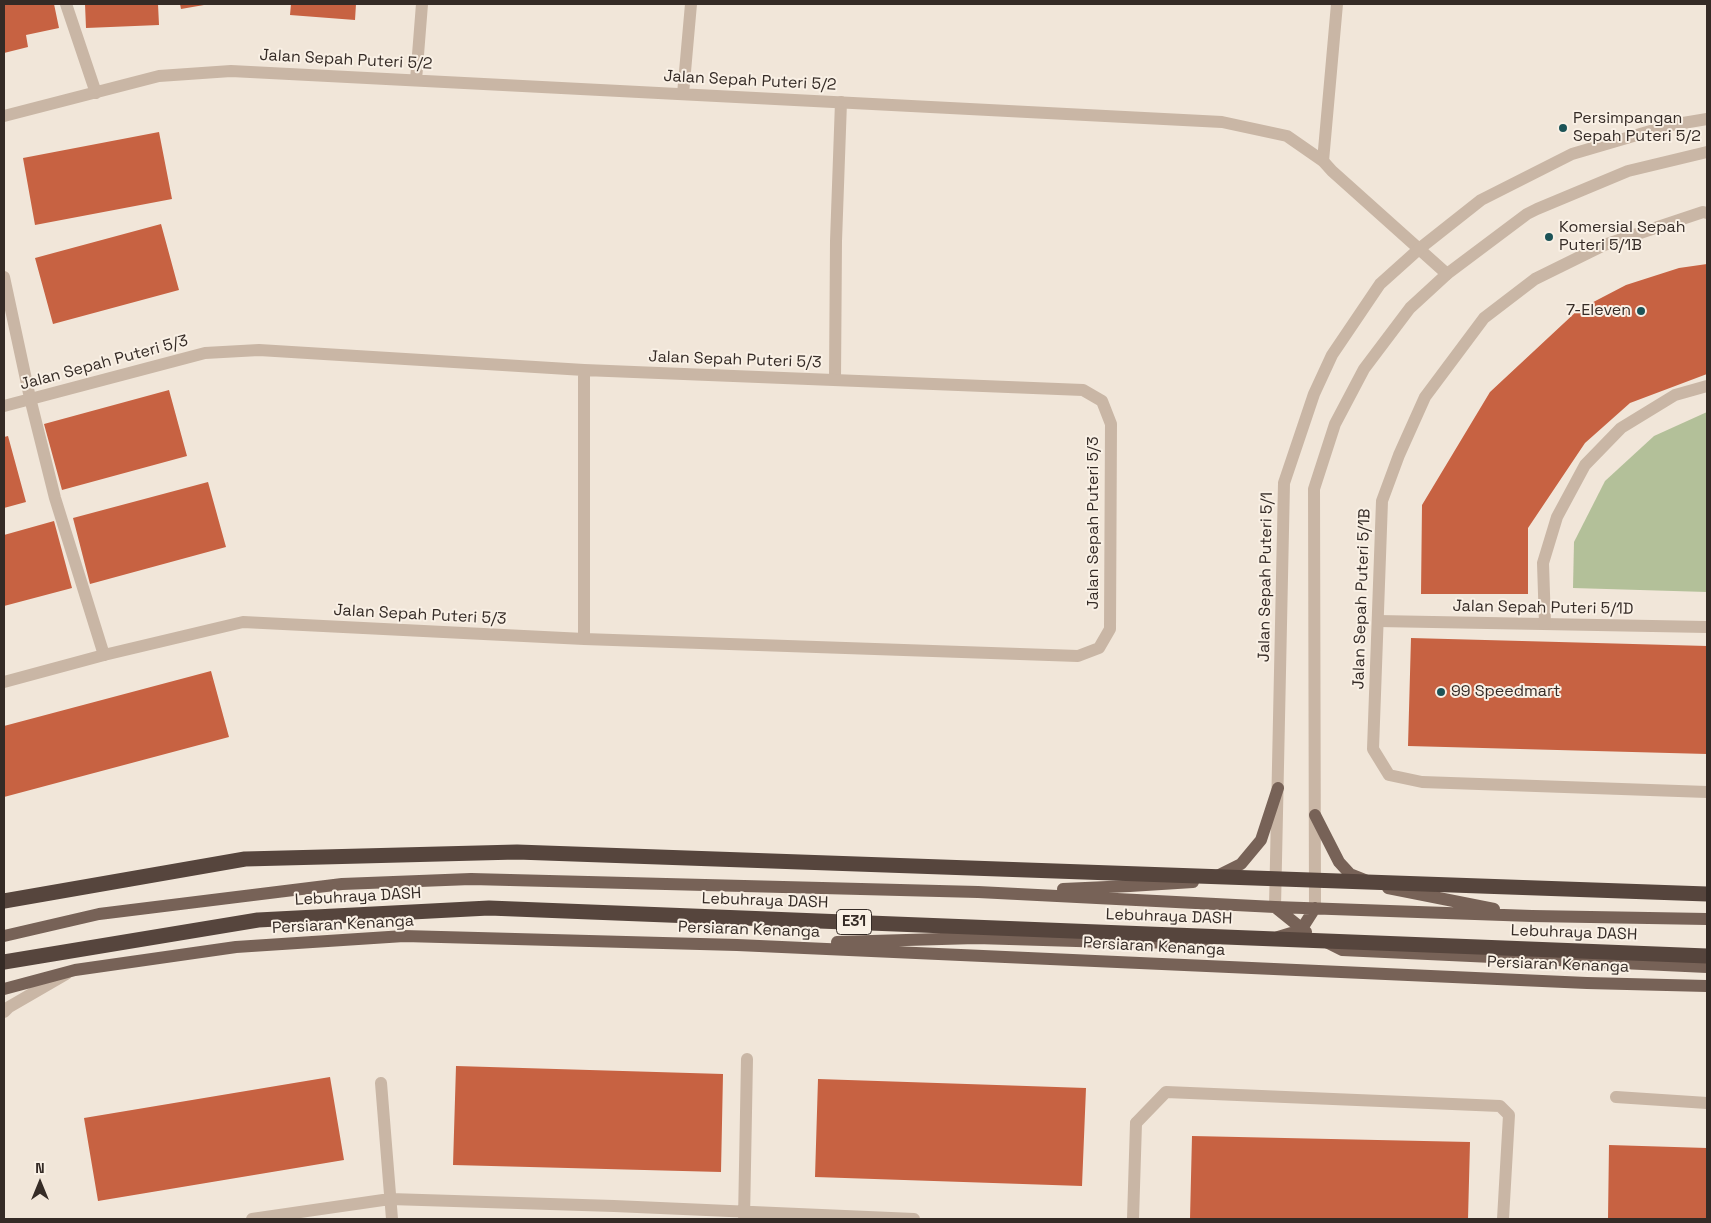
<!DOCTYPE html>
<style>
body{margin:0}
#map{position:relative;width:1711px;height:1223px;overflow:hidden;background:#f1e6d9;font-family:"Space Grotesk",sans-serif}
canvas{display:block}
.frame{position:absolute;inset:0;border:5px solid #352b26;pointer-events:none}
.north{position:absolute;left:15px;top:1158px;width:50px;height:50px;-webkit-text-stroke:4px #f9f0e5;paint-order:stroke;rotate:0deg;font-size:14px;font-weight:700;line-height:20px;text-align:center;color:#352b26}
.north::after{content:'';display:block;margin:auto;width:18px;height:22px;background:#352b26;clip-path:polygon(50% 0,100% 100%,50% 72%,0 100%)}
</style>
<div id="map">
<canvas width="1711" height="1223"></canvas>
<div class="frame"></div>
<div class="north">N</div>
</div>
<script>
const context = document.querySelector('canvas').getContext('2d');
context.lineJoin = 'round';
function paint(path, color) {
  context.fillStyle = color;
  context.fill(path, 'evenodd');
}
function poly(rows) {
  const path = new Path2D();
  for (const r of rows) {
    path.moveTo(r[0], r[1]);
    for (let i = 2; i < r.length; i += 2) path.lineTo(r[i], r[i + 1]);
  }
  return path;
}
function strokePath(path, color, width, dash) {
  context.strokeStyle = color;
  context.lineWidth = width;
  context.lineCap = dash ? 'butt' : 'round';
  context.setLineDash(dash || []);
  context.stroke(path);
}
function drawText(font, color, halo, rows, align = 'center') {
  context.font = font + ' "Space Grotesk",sans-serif';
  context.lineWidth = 4;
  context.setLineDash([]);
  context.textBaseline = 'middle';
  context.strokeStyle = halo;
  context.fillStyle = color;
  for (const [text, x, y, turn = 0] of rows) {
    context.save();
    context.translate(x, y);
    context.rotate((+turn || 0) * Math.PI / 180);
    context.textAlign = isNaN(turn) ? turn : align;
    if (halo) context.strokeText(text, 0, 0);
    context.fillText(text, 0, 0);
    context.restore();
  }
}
paint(poly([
 [1707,412,1707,592,1573,588,1574,542,1605,481,1654,436]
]), '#b3c099');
paint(poly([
 [4,4,54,4,59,28,26,35,28,47,4,53],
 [85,4,158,4,159,25,86,28],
 [180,4,204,4,204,5,181,9],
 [291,4,356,4,355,20,290,15],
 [159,132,172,199,35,225,23,158],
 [161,224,179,290,53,324,35,258],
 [1707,264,1707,374,1630,403,1585,443,1528,528,1528,594,1421,594,1422,505,1490,392,1578,310,1626,285,1679,268],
 [169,390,187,456,62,490,44,424],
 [8,436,26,502,4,508,4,437],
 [208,482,226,547,90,584,73,518],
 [54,521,72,588,4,606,4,535],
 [1411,638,1707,646,1707,754,1408,746],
 [211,671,229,737,4,797,4,726],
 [456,1066,723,1074,721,1172,453,1165],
 [330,1077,344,1160,98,1201,84,1118],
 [818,1079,1086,1088,1082,1186,815,1177],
 [1192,1136,1470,1142,1468,1219,1190,1219],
 [1609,1145,1707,1148,1707,1219,1608,1219]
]), '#c76242');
strokePath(poly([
 [1323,161,1337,4],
 [835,379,836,241,841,102],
 [30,398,55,498,104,655],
 [1378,621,1707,627],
 [381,1083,392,1219],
 [1136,1123,1166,1092,1500,1106,1509,1115,1503,1219],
 [252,1219,390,1199,614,1206,914,1219],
 [744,1219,747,1059]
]), '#c9b6a5', 12);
strokePath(poly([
 [66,4,96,93],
 [416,80,422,4],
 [683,94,691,4],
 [4,116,159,76,231,71,1222,122,1287,136,1323,161,1332,171,1447,274],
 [1707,213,1703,212,1604,245,1535,279,1484,318,1425,397,1399,455,1382,501,1373,749,1389,775,1422,782,1707,792],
 [4,277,30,398],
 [584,370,584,639],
 [4,406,205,353,259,350,584,370,1083,390,1102,401,1111,424,1110,629,1099,648,1078,656,584,639,243,622,104,655,4,682],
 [1545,624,1543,563,1557,517,1585,465,1621,428,1675,395,1707,386],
 [1616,1097,1707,1103],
 [1133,1219,1136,1123]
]), '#c9b6a5', 12);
strokePath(poly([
 [1275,907,1284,483,1314,394,1332,355,1380,284,1419,249,1481,200,1572,154,1671,125,1707,119],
 [1315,908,1314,489,1335,424,1364,369,1410,308,1447,274,1527,214,1537,209,1628,171,1707,152],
 [4,1012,9,1007,66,974]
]), '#c9b6a5', 12);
strokePath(poly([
 [1315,815,1339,862,1350,874,1365,880],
 [1215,877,1241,864,1261,840,1278,788],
 [1388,888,1494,909],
 [1063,889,1130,886,1193,882],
 [1275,907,1306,932],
 [4,936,99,914,342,884,471,879,978,892,1275,907,1532,916,1707,919],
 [1278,937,1301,930,1315,908],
 [837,942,976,938,1110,942,1207,943],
 [1326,942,1342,950,1707,967],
 [4,989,75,970,236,947,404,936,737,945,1587,983,1707,986]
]), '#776257', 12);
strokePath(poly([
 [4,901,245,859,517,852,1707,894],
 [4,962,258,920,489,908,1707,956]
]), '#56453d', 15);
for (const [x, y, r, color] of [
 [1563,128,5,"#1c5357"],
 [1549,237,5,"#1c5357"],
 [1641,311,5,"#1c5357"],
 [1441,692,5,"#1c5357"]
]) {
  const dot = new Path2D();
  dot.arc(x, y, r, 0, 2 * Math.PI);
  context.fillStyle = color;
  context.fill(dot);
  strokePath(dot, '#f9f0e5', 2);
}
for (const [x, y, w] of [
 [854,922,35]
]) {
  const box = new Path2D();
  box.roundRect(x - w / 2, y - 12.5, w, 25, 4);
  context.fillStyle = '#f9f0e5';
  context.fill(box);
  strokePath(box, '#352b26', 1);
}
drawText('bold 15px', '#352b26', null, [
 ["E31",854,922]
]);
drawText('16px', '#352b26', '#f9f0e5', [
 ["Jalan Sepah Puteri 5/2",346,60,3],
 ["Jalan Sepah Puteri 5/2",750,81,3],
 ["Jalan Sepah Puteri 5/3",735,360,2],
 ["Jalan Sepah Puteri 5/3",104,363,-15],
 ["Jalan Sepah Puteri 5/3",1094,523,-90],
 ["Jalan Sepah Puteri 5/1",1266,577,-89],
 ["Jalan Sepah Puteri 5/1B",1362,599,-88],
 ["Jalan Sepah Puteri 5/1D",1543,608,1],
 ["Jalan Sepah Puteri 5/3",420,615,3],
 ["Lebuhraya DASH",358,897,-3],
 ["Lebuhraya DASH",765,901,2],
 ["Lebuhraya DASH",1169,917,2],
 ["Persiaran Kenanga",343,925,-3],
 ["Persiaran Kenanga",749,930,2],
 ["Lebuhraya DASH",1574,933,2],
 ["Persiaran Kenanga",1154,947,3],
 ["Persiaran Kenanga",1558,965,2]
]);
drawText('16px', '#352b26', '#f9f0e5', [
 ["Persimpangan",1573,119],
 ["Sepah Puteri 5/2",1573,137],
 ["Komersial Sepah",1559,228],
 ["Puteri 5/1B",1559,246],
 ["7-Eleven",1631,311,"right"],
 ["99 Speedmart",1451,692]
], 'left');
</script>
